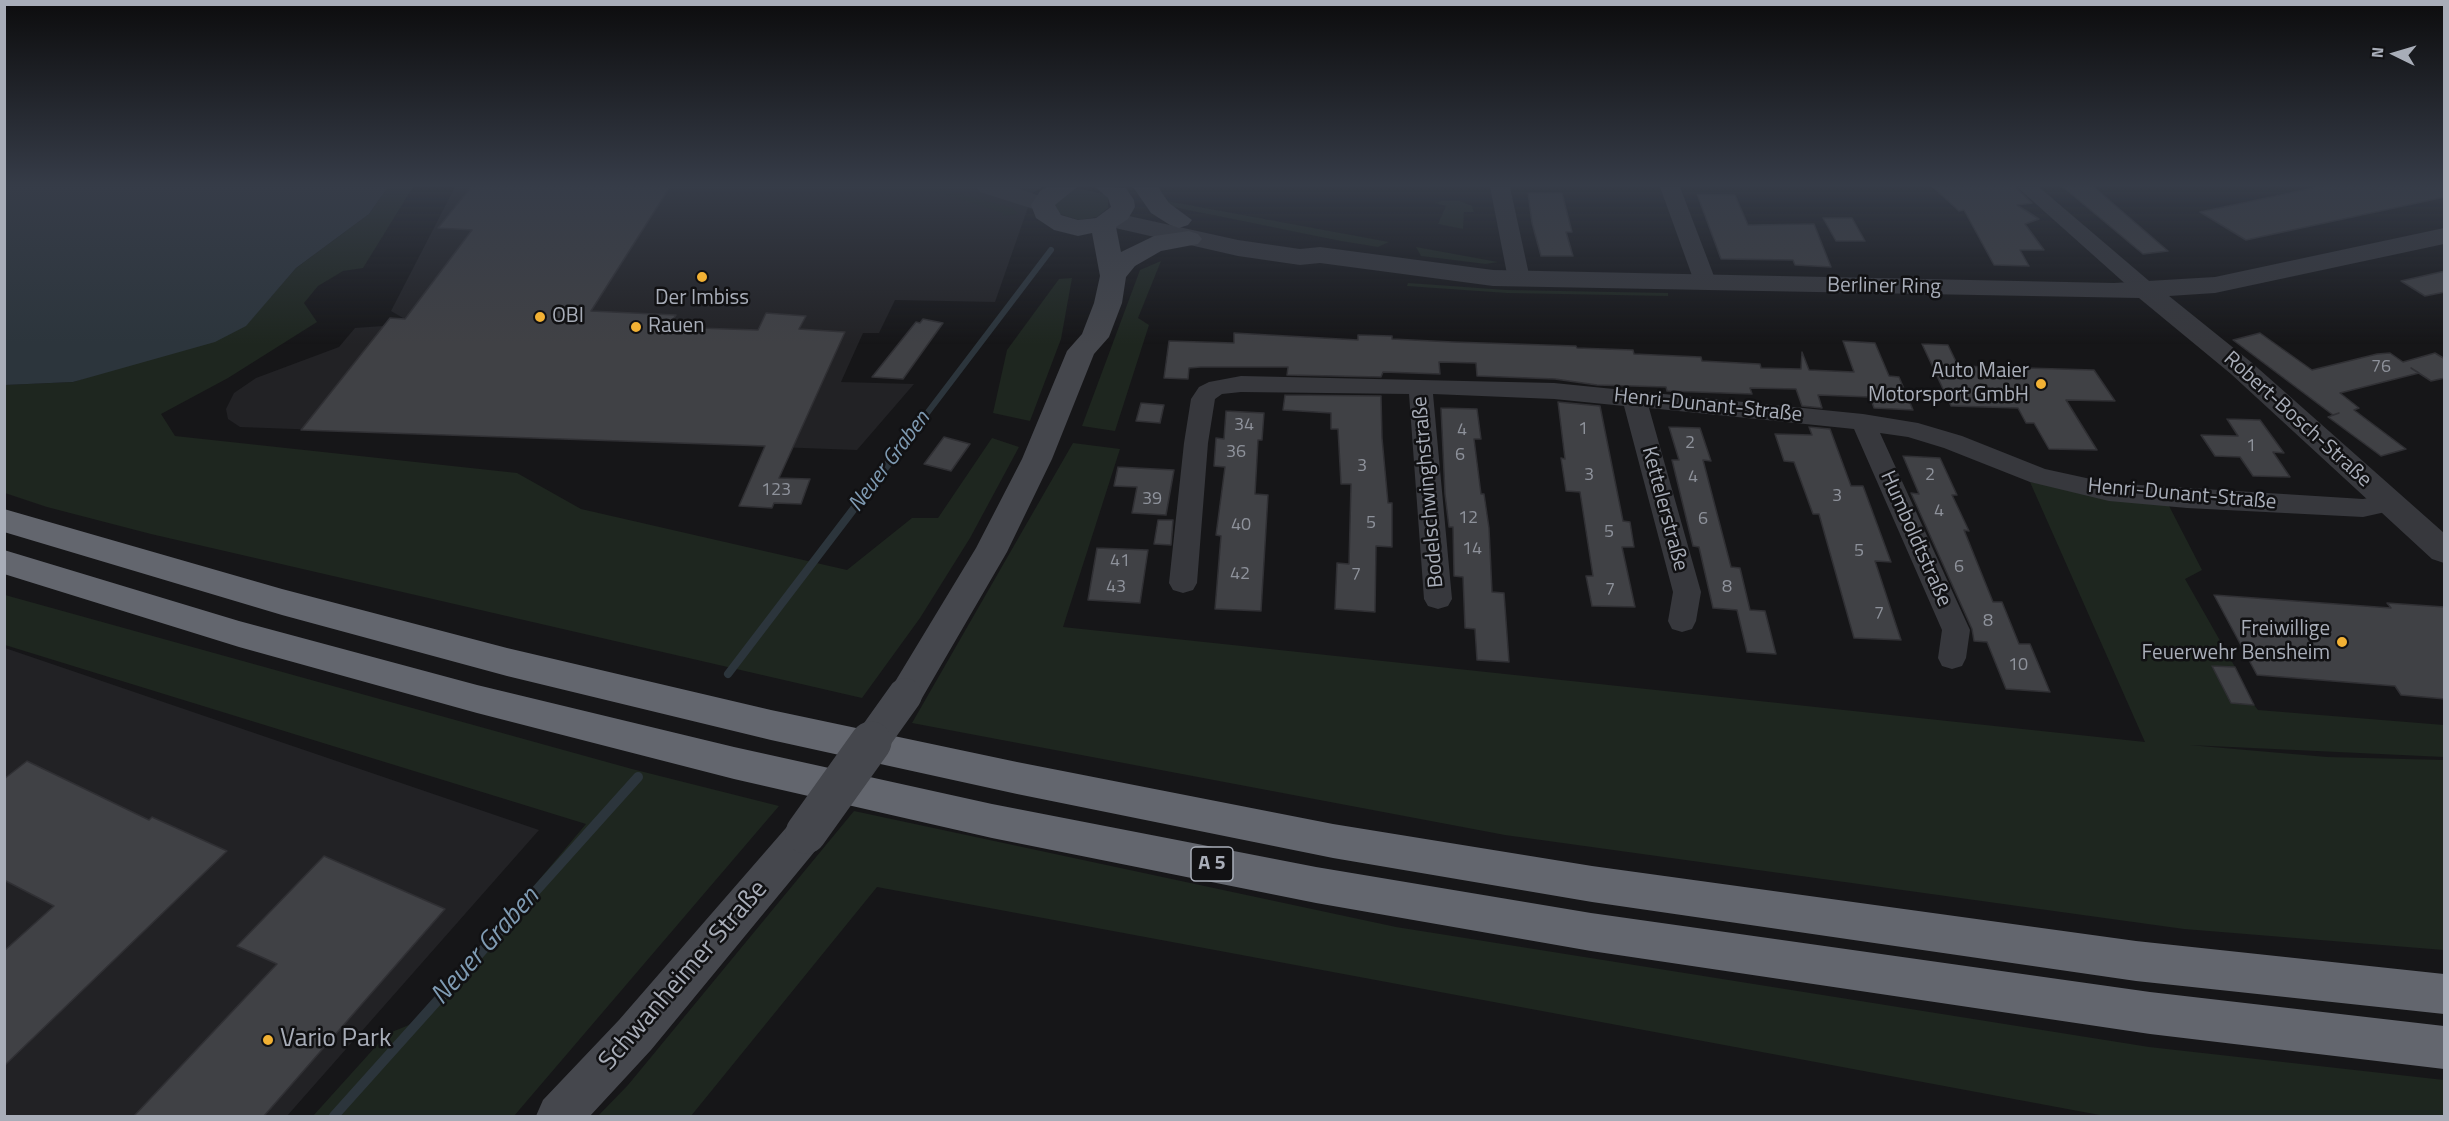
<!DOCTYPE html>
<meta charset="utf-8">
<style>
body{margin:0}
#map{position:relative;width:2449px;height:1121px;overflow:hidden;background:#161618;font-family:"Titillium Web",sans-serif}
canvas{display:block}
.frame{position:absolute;inset:0;border:6px solid #a8adb8;pointer-events:none}
.north{position:absolute;left:2365px;top:24px;width:60px;height:60px;-webkit-text-stroke:4px #111113;paint-order:stroke;rotate:275deg;font-size:16px;font-weight:700;line-height:24px;text-align:center;color:#a8adb8}
.north::after{content:'';display:block;margin:auto;width:21px;height:27px;background:#a8adb8;clip-path:polygon(50% 0,100% 100%,50% 72%,0 100%)}
</style>
<div id="map">
<canvas width="2449" height="1121"></canvas>
<div class="frame"></div>
<div class="north">N</div>
</div>
<script>
const context = document.querySelector('canvas').getContext('2d');
context.lineJoin = 'round';
function paint(path, color) {
  context.fillStyle = color;
  context.fill(path, 'evenodd');
}
function poly(rows) {
  const path = new Path2D();
  for (const r of rows) {
    path.moveTo(r[0], r[1]);
    for (let i = 2; i < r.length; i += 2) path.lineTo(r[i], r[i + 1]);
  }
  return path;
}
function strokePath(path, color, width, dash) {
  context.strokeStyle = color;
  context.lineWidth = width;
  context.lineCap = dash ? 'butt' : 'round';
  context.setLineDash(dash || []);
  context.stroke(path);
}
function drawText(font, color, halo, rows, align = 'center') {
  context.font = font + ' "Titillium Web",sans-serif';
  context.lineWidth = 5;
  context.setLineDash([]);
  context.textBaseline = 'middle';
  context.strokeStyle = halo;
  context.fillStyle = color;
  for (const [text, x, y, turn = 0] of rows) {
    context.save();
    context.translate(x, y);
    context.rotate((+turn || 0) * Math.PI / 180);
    context.textAlign = isNaN(turn) ? turn : align;
    if (halo) context.strokeText(text, 0, 0);
    context.fillText(text, 0, 0);
    context.restore();
  }
}
paint(poly([
 [455,187,1042,187,1033,193,995,302,895,300,879,333,863,333,841,382,914,384,857,450,240,427,228,419,226,409,234,393,256,378,339,347,355,328,383,326,390,318,403,318,391,311],
 [5,648,539,830,287,1116,5,1116]
]), '#222225');
paint(poly([
 [388,187,413,187,363,268,343,271,318,286,304,303,317,322,228,378,161,414,175,436,517,473,581,509,847,570,912,518,938,518,992,438,1019,447,970,538,920,618,862,698,151,534,47,507,5,493,4,385,73,382,246,325,296,268,369,214],
 [874,187,933,187,1012,208,1019,214,1002,216,1003,213,941,193,873,190],
 [1081,189,1104,194,1108,198,1108,208,1097,217,1079,220,1056,213,1054,202,1072,190],
 [1167,201,1389,242,1378,247,1341,241,1183,209,1170,206],
 [1441,201,1460,201,1472,206,1474,212,1464,212,1463,229,1438,224,1446,206,1435,203],
 [1416,247,1498,262,1486,264,1421,256],
 [1161,261,1138,318,1149,325,1115,431,1082,426,1140,270],
 [1072,278,1061,339,1030,421,993,413,1007,350,1059,279],
 [1408,283,1507,290,1668,293,1668,296,1507,293,1407,286],
 [1073,443,1120,449,1063,627,2145,742,2030,482,2168,504,2202,570,2185,579,2235,667,2213,666,2231,703,2254,705,2258,710,2444,725,2444,757,2189,745,2327,757,2444,760,2444,950,2184,929,1505,835,912,723],
 [5,595,632,769,779,806,514,1116,313,1116,387,1034,421,1020,586,824,5,645],
 [854,811,1396,927,2149,1047,2444,1080,2444,1116,2105,1116,877,887,691,1116,598,1116,628,1085]
]), '#1e261f');
paint(poly([
 [5,187,388,187,369,214,296,268,246,326,215,342,73,382,5,385]
]), '#2c353c');
strokePath(poly([
 [909,437,1051,250]
]), '#2c353c', 6);
strokePath(poly([
 [728,674,910,435]
]), '#2c353c', 8);
strokePath(poly([
 [334,1116,638,777]
]), '#2c353c', 10);
const building = poly([
 [471,187,670,187,591,311,676,315,668,327,758,330,766,313,806,316,799,329,845,332,779,478,810,479,801,504,774,503,772,508,739,506,765,446,301,430,390,318,405,319,472,230,438,228,471,187],
 [1933,187,2015,187,2032,203,2017,205,2039,219,2025,224,2044,250,2020,250,2029,266,1994,265,1964,210,1959,211,1933,187],
 [2063,187,2094,187,2168,251,2143,254,2063,187],
 [2318,187,2445,187,2445,197,2246,240,2200,212,2318,187],
 [1528,193,1562,193,1572,232,1566,232,1573,256,1541,256,1532,223,1528,193],
 [1697,194,1735,195,1748,225,1814,224,1831,267,1795,265,1793,260,1721,259,1697,194],
 [1823,218,1852,218,1865,241,1836,241,1823,218],
 [2445,271,2445,292,2425,296,2401,281,2445,271],
 [923,319,943,323,903,379,872,377,916,322,920,323,923,319],
 [1234,333,1358,340,1358,335,1392,336,1392,339,1453,342,1576,346,1577,348,1633,350,1634,354,1701,357,1702,361,1760,364,1761,368,1801,369,1802,352,1809,370,1854,372,1843,341,1875,343,1889,376,1899,377,1913,410,1874,408,1870,397,1818,395,1822,408,1802,406,1796,389,1750,388,1752,394,1667,391,1666,387,1597,385,1555,379,1477,376,1476,363,1439,362,1440,374,1383,372,1381,377,1287,375,1288,367,1201,367,1189,368,1188,379,1164,378,1169,341,1234,343,1234,333],
 [2260,333,2312,370,2377,354,2390,353,2403,362,2435,353,2445,359,2445,378,2431,381,2411,368,2419,373,2340,393,2359,408,2354,410,2406,449,2381,456,2328,417,2339,413,2333,415,2233,340,2260,333],
 [1922,344,1948,345,1958,366,2094,370,2115,401,2066,400,2097,450,2049,449,2034,423,2026,423,2018,408,1951,406,1922,344],
 [1285,395,1381,396,1382,438,1388,503,1392,503,1392,547,1376,546,1375,612,1335,609,1337,563,1349,564,1351,484,1341,484,1338,429,1331,429,1331,413,1283,410,1285,395],
 [1558,402,1600,406,1623,521,1630,522,1634,547,1622,547,1635,607,1592,606,1586,576,1593,576,1580,492,1566,491,1561,458,1565,459,1558,402],
 [1141,403,1164,405,1160,423,1136,421,1141,403],
 [1441,408,1477,409,1481,439,1474,439,1481,494,1484,494,1489,528,1492,592,1504,593,1509,662,1477,660,1475,629,1465,628,1463,577,1454,576,1453,527,1449,527,1445,494,1441,408],
 [1226,411,1264,413,1262,440,1258,440,1255,494,1268,495,1261,611,1215,609,1221,536,1216,535,1225,467,1214,466,1216,438,1224,439,1226,411],
 [2227,419,2260,420,2284,453,2273,452,2290,477,2253,476,2240,457,2215,456,2201,435,2238,436,2227,419],
 [1669,427,1700,428,1711,461,1703,460,1731,567,1740,568,1750,610,1765,611,1776,654,1747,652,1737,610,1713,608,1699,547,1693,546,1672,460,1679,460,1669,427],
 [1809,427,1830,429,1851,486,1863,486,1891,562,1875,561,1901,640,1854,638,1819,514,1813,514,1794,462,1784,461,1775,434,1812,435,1809,427],
 [944,437,970,444,951,471,924,464,944,437],
 [1903,456,1940,458,1957,495,1952,495,1969,531,1964,530,1993,602,2002,602,2019,644,2030,644,2050,692,2006,689,1987,642,1974,641,1972,629,1911,493,1919,494,1903,456],
 [1118,467,1174,470,1166,515,1132,513,1137,487,1114,486,1118,467],
 [1158,520,1173,520,1171,545,1154,544,1158,520],
 [1097,548,1148,550,1140,603,1088,600,1097,548],
 [2214,595,2391,608,2387,603,2445,607,2445,699,2401,695,2395,686,2257,675,2214,595],
 [2212,666,2235,667,2254,705,2231,703,2212,666],
 [27,761,149,820,152,817,227,851,4,1066,4,951,54,906,4,880,4,779,27,761],
 [324,856,445,909,264,1116,134,1116,277,964,237,946,324,856]
]);
paint(building, '#404145');
strokePath(building, '#303034', 1.5);
paint(poly([
 [1490,187,1510,187,1530,279,1527,284,1519,286,1511,284,1508,279,1490,187],
 [1660,187,1680,187,1717,284,1714,289,1698,289,1695,284,1660,187],
 [2017,187,2039,187,2155,286,2158,291,2155,296,2139,296,2017,187],
 [1241,376,1554,383,1863,414,1918,423,1962,436,2045,469,2109,483,2363,499,2390,494,2399,497,2403,503,2399,509,2363,517,2187,508,2109,501,2030,482,1944,448,1908,437,1880,433,1970,630,1966,658,1962,666,1952,669,1942,666,1938,658,1942,630,1854,429,1649,408,1701,592,1696,621,1692,629,1682,632,1672,629,1668,621,1673,592,1624,406,1554,399,1433,394,1452,599,1448,606,1438,609,1428,606,1424,599,1409,394,1241,392,1222,394,1215,399,1208,443,1197,583,1193,590,1183,593,1173,590,1169,583,1184,443,1191,399,1199,387,1209,382,1241,376]
]), '#37383d');
paint(poly([
 [977,187,1014,187,1052,200,1055,205,1052,210,1043,212,980,192,977,187],
 [1111,212,1238,240,1300,249,1320,247,1493,270,2114,283,2215,277,2444,228,2444,244,2215,293,2169,296,2251,362,2444,533,2444,563,2432,559,2231,374,2139,298,1493,286,1320,263,1300,265,1238,256,1102,225,1098,220,1102,215,1111,212]
]), '#37383d');
paint(poly([
 [1047,187,1077,187,1055,205,1061,215,1078,220,1096,218,1111,207,1108,198,1095,187,1126,188,1134,200,1135,207,1128,219,1116,227,1121,252,1154,236,1189,231,1198,234,1202,239,1198,244,1161,251,1135,266,1126,277,1122,303,1109,337,1094,354,1052,459,1007,552,918,705,905,709,892,705,887,695,976,548,1022,459,1067,351,1082,334,1094,303,1100,276,1092,233,1078,236,1054,230,1036,218,1031,205,1040,191,1047,187],
 [1133,187,1158,187,1169,203,1192,220,1188,225,1179,228,1170,225,1151,213,1133,187],
 [806,816,820,821,826,833,820,845,651,1050,590,1116,536,1116,543,1100,619,1020,792,821,806,816]
]), '#45474d');
paint(poly([
 [4,509,282,589,507,648,771,710,1017,762,1333,824,1592,866,2136,941,2444,974,2444,1014,2136,981,1592,902,1333,858,1017,794,771,740,507,676,282,615,4,532,4,509],
 [4,550,239,621,477,685,734,747,992,804,1316,867,1591,913,2150,992,2444,1026,2444,1069,2150,1034,1591,951,1316,903,992,838,734,779,477,713,239,647,4,574,4,550]
]), '#63666e');
strokePath(poly([
 [870,744,905,695]
]), '#45474d', 34);
strokePath(poly([
 [806,833,871,742]
]), '#45474d', 41);
const sky = context.createLinearGradient(0, 0, 0, 344);
sky.addColorStop(0, '#0c0c0d');
sky.addColorStop(0.54, '#363c48');
sky.addColorStop(1, '#363c4800');
context.fillStyle = sky;
context.fillRect(0, 0, 2449, 344);
for (const [x, y, r, color] of [
 [702,277,6,"#f2b134"],
 [540,317,6,"#f2b134"],
 [636,327,6,"#f2b134"],
 [2041,384,6,"#f2b134"],
 [2342,642,6,"#f2b134"],
 [268,1040,6,"#f2b134"]
]) {
  const dot = new Path2D();
  dot.arc(x, y, r, 0, 2 * Math.PI);
  context.fillStyle = color;
  context.fill(dot);
  strokePath(dot, '#111113', 2);
}
drawText('18px', '#8e929b', null, [
 ["76",2381,368],
 ["34",1244,426],
 ["1",1583,430],
 ["4",1462,431],
 ["2",1690,444],
 ["1",2251,447],
 ["36",1236,453],
 ["6",1460,456],
 ["3",1362,467],
 ["3",1589,476],
 ["2",1930,476],
 ["4",1693,478],
 ["123",776,491],
 ["3",1837,497],
 ["39",1152,500],
 ["4",1939,512],
 ["12",1468,519],
 ["6",1703,520],
 ["5",1371,524],
 ["40",1241,526],
 ["5",1609,533],
 ["14",1472,550],
 ["5",1859,552],
 ["41",1120,562],
 ["6",1959,568],
 ["42",1240,575],
 ["7",1356,576],
 ["43",1116,588],
 ["8",1727,588],
 ["7",1610,591],
 ["7",1879,615],
 ["8",1988,622],
 ["10",2018,666]
]);
for (const [x, y, w] of [
 [1212,864,42]
]) {
  const box = new Path2D();
  box.roundRect(x - w / 2, y - 17, w, 34, 4.5);
  context.fillStyle = '#111113';
  context.fill(box);
  strokePath(box, '#a8adb8', 1.5);
}
drawText('bold 20px', '#a8adb8', null, [
 ["A 5",1212,864]
]);
drawText('21px', '#a8adb8', '#111113', [
 ["Berliner Ring",1884,287,1],
 ["Henri-Dunant-Straße",1708,406,6],
 ["Robert-Bosch-Straße",2297,420,42],
 ["Bodelschwinghstraße",1429,492,-95],
 ["Henri-Dunant-Straße",2182,495,5],
 ["Kettelerstraße",1664,509,75],
 ["Humboldtstraße",1915,539,66]
]);
drawText('21px', '#a8adb8', '#111113', [
 ["Der Imbiss",702,299,"center"],
 ["OBI",552,317],
 ["Rauen",648,327],
 ["Auto Maier",2029,372,"right"],
 ["Motorsport GmbH",2029,396,"right"],
 ["Freiwillige",2330,630,"right"],
 ["Feuerwehr Bensheim",2330,654,"right"]
], 'left');
drawText('italic 22px', '#7f9bb3', '#111113', [
 ["Neuer Graben",890,462,-53]
]);
drawText('26px', '#a8adb8', '#111113', [
 ["Schwanheimer Straße",684,976,-49]
]);
drawText('26px', '#a8adb8', '#111113', [
 ["Vario Park",280,1040]
], 'left');
drawText('italic 27px', '#7f9bb3', '#111113', [
 ["Neuer Graben",486,947,-48]
]);
</script>
